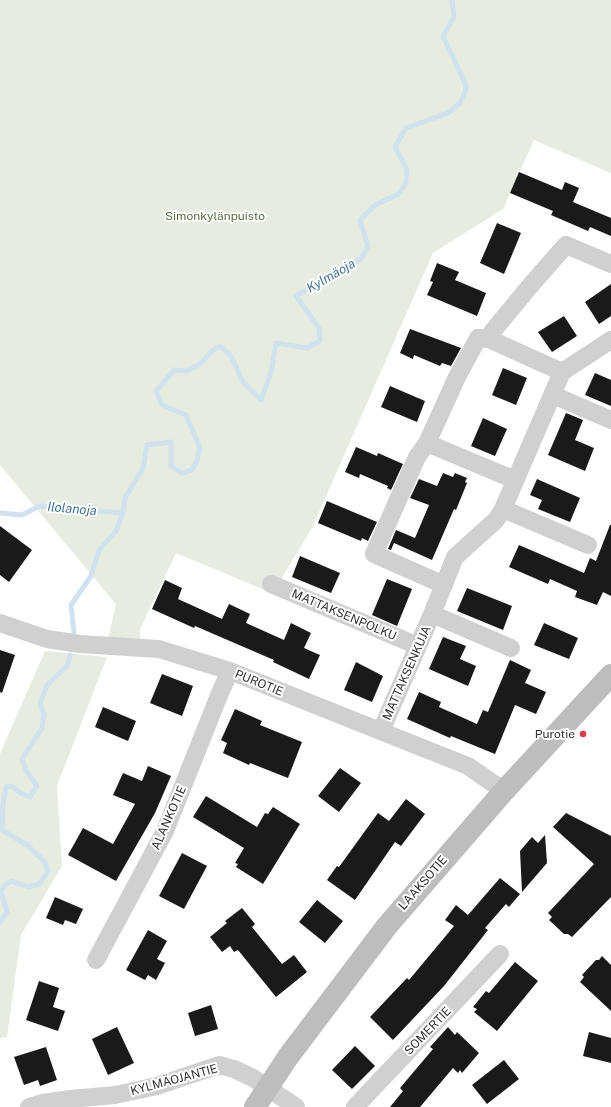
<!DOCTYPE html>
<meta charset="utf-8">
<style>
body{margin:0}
canvas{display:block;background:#fff}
</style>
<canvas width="611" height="1107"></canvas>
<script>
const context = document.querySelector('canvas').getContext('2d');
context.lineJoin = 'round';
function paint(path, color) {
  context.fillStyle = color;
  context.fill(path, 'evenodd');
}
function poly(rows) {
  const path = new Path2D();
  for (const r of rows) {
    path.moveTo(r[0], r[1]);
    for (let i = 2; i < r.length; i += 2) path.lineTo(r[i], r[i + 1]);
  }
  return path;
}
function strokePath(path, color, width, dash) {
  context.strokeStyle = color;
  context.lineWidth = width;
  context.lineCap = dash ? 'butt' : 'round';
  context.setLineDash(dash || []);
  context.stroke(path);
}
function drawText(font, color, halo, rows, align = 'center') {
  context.font = font + ' "Public Sans",sans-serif';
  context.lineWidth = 4;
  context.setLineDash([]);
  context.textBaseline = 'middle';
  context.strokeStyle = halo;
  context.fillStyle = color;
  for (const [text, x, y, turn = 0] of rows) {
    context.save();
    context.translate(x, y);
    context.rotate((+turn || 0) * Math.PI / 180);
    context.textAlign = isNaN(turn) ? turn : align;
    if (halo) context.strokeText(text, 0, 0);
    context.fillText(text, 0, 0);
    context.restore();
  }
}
paint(poly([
 [0,0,611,0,611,173,534,140,503,209,433,253,313,526,280,581,274,594,176,553,140,629,140,641,108,639,116,604,0,465],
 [45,651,107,657,57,786,62,866,21,935,7,1037,0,1038,0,754]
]), '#e6ecdf');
strokePath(poly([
 [0,513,22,515,40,506,123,513],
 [74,633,71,605,91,576,99,550,116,531,123,513,125,498,143,468,147,445,171,442,171,466,182,473,192,470,197,461,200,448,186,415,162,405,156,391,174,370,187,371,200,364,212,351,220,346,231,356,243,382,261,400,271,373,276,343,307,348,320,341,319,328,296,296,361,259,368,246,360,220,375,205,399,194,406,183,407,170,395,147,400,138,406,128,448,113,460,103,466,90,465,83,443,36,454,17,452,0],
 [0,922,7,912,1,892,4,886,11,881,29,887,39,884,48,871,45,862,27,845,2,830,3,805,6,787,11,786,22,794,30,797,37,786,26,770,22,759,42,728,44,714,40,704,47,685,67,666,70,655]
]), '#cfe2ee', 5);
paint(poly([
 [519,172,562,190,565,182,579,188,573,202,611,218,611,236,590,227,588,231,551,215,553,211,510,193],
 [497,223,521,233,504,274,480,263],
 [437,263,459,272,455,280,486,293,477,316,427,295,433,282,430,281],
 [611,284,611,316,599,324,585,302],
 [564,316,577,336,552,352,538,332],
 [410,329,461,348,451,366,442,363,440,366,414,355,413,359,400,353],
 [503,368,527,378,516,405,492,395],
 [595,373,611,380,611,406,585,395],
 [390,386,425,401,417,422,381,407],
 [566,413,583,420,575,440,594,448,585,471,548,455],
 [483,418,507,429,495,456,471,446],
 [356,447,377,456,378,453,403,464,391,490,387,488,388,486,360,474,359,478,345,472],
 [443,473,453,477,455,473,467,478,465,482,467,483,456,510,454,509,432,560,394,543,391,550,388,549,396,530,415,538,429,505,410,498,419,479,437,486],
 [537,479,580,498,570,522,538,509,542,500,530,495],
 [327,501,377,522,368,541,362,538,361,541,318,523],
 [610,525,611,525,611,596,603,592,597,605,575,597,577,591,550,579,548,584,509,567,519,545,584,573,590,558,596,561],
 [0,526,32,550,9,582,0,575],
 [300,556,340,573,331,593,292,577],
 [387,579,412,589,397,626,372,615],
 [165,580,182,588,178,599,222,619,229,604,250,614,246,623,284,640,291,623,311,633,304,648,320,655,309,679,273,662,274,660,195,626,194,628,152,609],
 [467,588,512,606,503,630,457,611],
 [544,623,578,638,569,659,534,645],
 [443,637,466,646,460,659,476,666,468,686,429,669],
 [0,650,15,655,2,693,0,692],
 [510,660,531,670,525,683,546,692,536,714,515,705,495,754,451,736,450,738,407,719,419,692,441,702,439,707,477,724,483,710,488,712],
 [356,662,383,676,372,702,344,690],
 [162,674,193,686,182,716,150,703],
 [103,707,136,721,128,741,95,727],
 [235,709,262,721,260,725,302,742,288,778,250,763,249,765,223,753,227,743,221,740],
 [148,766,171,776,155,813,116,881,68,855,83,828,113,844,135,804,113,795,123,773,142,781],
 [340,768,361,783,339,812,318,796],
 [206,796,257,827,265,813,268,814,273,807,300,824,263,884,236,867,238,864,235,863,244,848,193,817],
 [406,799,425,814,401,846,395,842,355,900,327,880,337,866,339,867,378,813,389,821],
 [566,813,611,836,611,897,572,937,568,934,564,934,549,920,552,917,548,913,594,864,553,827],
 [545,835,547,863,522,892,520,851,532,837,538,843],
 [182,853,207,866,184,909,159,896],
 [500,878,520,894,509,907,506,904,485,928,488,930,444,986,393,1040,370,1017,407,978,409,980,454,926,445,920,456,905,468,915],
 [55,897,83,909,76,924,65,920,63,925,46,918],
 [317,900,343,921,325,943,299,922],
 [242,908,255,924,252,927,282,964,294,955,307,972,276,997,238,950,234,952,230,946,222,952,210,937,227,923,225,921],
 [148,930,167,941,157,959,165,963,156,980,148,975,145,980,126,970],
 [602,956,611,965,611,1011,580,982,584,977,582,975,596,960,599,960],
 [515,962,538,981,497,1031,474,1012,477,1009,473,1007,486,991,489,993],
 [39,981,59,988,53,1007,65,1011,58,1031,26,1020],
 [211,1005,218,1029,195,1036,188,1013],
 [117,1027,134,1063,108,1075,92,1039],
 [448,1027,455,1035,457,1032,479,1053,462,1073,460,1070,458,1073,453,1068,420,1107,390,1107,403,1091,400,1088,433,1049,430,1047],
 [589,1032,611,1038,611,1063,583,1056],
 [355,1046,375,1066,352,1089,332,1070],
 [46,1047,57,1080,40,1086,38,1080,24,1085,14,1057],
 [504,1060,519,1079,487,1104,472,1085]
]), '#1a1a1a');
strokePath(poly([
 [489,339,492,332,530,286,566,245,611,264],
 [553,395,611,420],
 [427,443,515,480],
 [503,509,588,545],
 [271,584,418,646],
 [444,585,374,554,417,457,427,443,457,377,478,338,489,339,562,372],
 [432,614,511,648],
 [0,623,47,639,80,644,159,649,230,671,468,766,504,791],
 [381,731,432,614,455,557,496,520,503,509,562,372,611,340],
 [96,960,165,831,220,693,230,671],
 [29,1107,42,1103,71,1099,115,1095,157,1086,219,1065,234,1069,253,1078,296,1107],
 [355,1107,500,954]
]), '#d0d0d0', 18);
strokePath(poly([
 [255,1107,288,1057,387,926,504,791,611,675]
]), '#bdbdbd', 22);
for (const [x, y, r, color] of [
 [583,734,4,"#e63946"]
]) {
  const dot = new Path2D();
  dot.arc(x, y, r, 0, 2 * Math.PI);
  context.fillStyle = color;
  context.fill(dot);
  strokePath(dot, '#fff', 1.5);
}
drawText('12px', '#56703f', '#fff', [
 ["Simonkylänpuisto",215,216]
]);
drawText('12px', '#333', '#fff', [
 ["MATTAKSENPOLKU",344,615,23],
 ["MATTAKSENKUJA",407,673,-66],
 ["PUROTIE",259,683,22],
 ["ALANKOTIE",169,818,-66],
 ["LAAKSOTIE",423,883,-49],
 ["SOMERTIE",428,1031,-46],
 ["KYLMÄOJANTIE",174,1080,-15]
]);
drawText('12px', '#333', '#fff', [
 ["Purotie",575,734]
], 'right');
drawText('italic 13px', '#3f7597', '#fff', [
 ["Kylmäoja",331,276,-30],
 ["Ilolanoja",72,509,5]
]);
</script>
